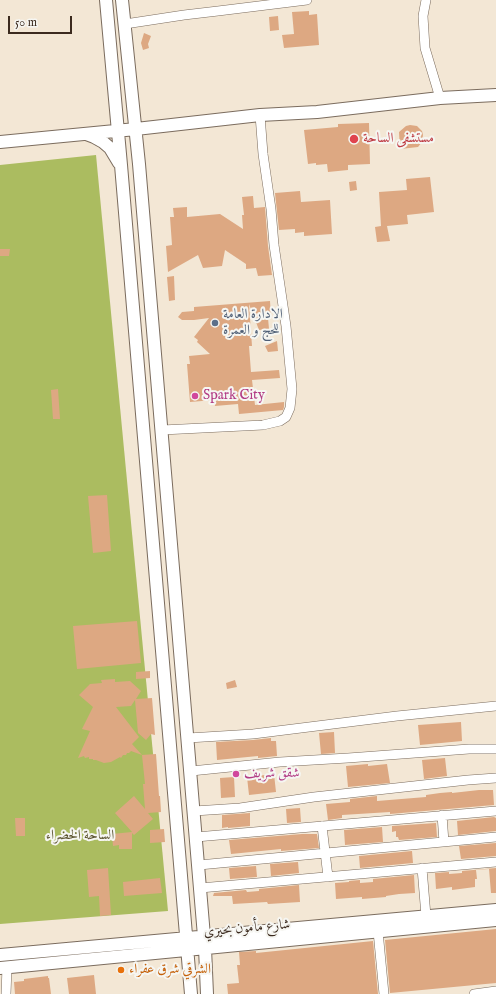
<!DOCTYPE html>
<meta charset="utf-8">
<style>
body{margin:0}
#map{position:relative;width:496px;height:994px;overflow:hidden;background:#f3e7d5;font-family:"IM FELL English",serif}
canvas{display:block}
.scale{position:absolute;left:8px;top:16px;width:64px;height:18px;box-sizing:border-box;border:2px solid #3b2a1e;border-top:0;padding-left:5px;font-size:12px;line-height:14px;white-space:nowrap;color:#3b2a1e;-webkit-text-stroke:3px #f6f6f2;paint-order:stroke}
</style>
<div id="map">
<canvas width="496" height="994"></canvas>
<div class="scale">50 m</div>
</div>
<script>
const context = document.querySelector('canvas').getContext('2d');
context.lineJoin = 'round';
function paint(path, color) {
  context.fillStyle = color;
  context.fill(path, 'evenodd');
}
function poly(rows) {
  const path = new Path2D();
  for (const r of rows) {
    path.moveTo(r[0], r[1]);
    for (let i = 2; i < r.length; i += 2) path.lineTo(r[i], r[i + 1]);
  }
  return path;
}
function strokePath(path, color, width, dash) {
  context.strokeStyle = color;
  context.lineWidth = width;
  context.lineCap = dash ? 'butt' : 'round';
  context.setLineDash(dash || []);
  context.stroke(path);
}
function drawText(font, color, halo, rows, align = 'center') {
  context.font = font + ' "IM FELL English",Amiri,serif';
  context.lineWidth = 4;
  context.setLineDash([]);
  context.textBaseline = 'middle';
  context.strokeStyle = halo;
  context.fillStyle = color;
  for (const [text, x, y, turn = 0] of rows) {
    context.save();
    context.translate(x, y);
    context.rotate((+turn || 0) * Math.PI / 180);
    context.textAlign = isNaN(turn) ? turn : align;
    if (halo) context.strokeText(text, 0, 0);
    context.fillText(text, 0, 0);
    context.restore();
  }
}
paint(poly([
 [96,155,168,911,0,924,0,165]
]), '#abbc60');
paint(poly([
 [309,11,309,15,317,14,319,45,284,48,282,35,294,34,292,12],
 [278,16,279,30,270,31,269,17],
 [144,33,151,36,148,44,149,48,143,50,141,43],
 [369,123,370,164,348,165,348,170,328,172,327,164,316,165,316,163,308,164,304,130,338,127,338,124],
 [410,125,417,126,422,131,423,135,422,142,418,147,400,149,399,132,406,126],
 [430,177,434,212,407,215,408,224,387,226,390,241,377,242,375,227,381,226,379,192,407,190,406,179],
 [356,181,357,190,350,191,349,182],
 [300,191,301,202,330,200,332,234,304,236,304,232,295,233,295,229,279,230,275,193],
 [253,196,254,208,265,207,268,246,272,275,258,276,256,268,246,269,246,264,225,250,222,266,203,268,198,255,168,272,166,246,172,245,170,217,174,217,173,208,187,207,187,217,220,214,243,229,242,215,244,215,242,197],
 [0,249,10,249,9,256,0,256],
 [174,276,175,300,169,301,167,277],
 [270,301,271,317,268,318,269,329,259,330,249,304,252,346,249,346,251,372,279,370,280,378,252,380,255,405,284,402,284,407,283,410,239,414,238,404,215,406,214,400,190,402,187,364,190,364,189,356,210,354,197,342,198,340,194,337,209,318,194,320,182,320,178,317,182,312,194,311,194,307],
 [277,341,278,351,268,352,265,346],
 [58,389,60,419,53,419,51,390],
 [107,495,111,551,93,553,88,496],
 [137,621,141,663,77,669,73,626],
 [150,671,150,678,136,679,136,672],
 [115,679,115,682,130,681,141,691,136,699,152,698,155,735,151,734,146,740,138,733,135,700,131,706,116,707,139,737,132,744,142,755,156,754,159,796,160,796,161,812,148,813,153,819,134,835,132,833,132,849,119,849,119,845,113,846,112,834,132,832,115,813,134,796,145,809,143,784,145,784,142,755,131,751,129,753,127,753,126,755,123,755,121,758,120,757,111,762,104,763,96,760,93,760,93,759,89,759,89,757,85,758,84,756,78,758,90,731,82,729,93,707,79,695,90,684,102,683,101,680],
 [235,680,237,687,227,689,226,683],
 [461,722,462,741,420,745,418,725],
 [334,732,335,753,321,754,319,733],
 [271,738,271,741,276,741,277,756,258,758,258,756,217,760,216,742,253,740],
 [445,758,447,776,424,779,422,760],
 [368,764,368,766,387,764,390,783,348,787,346,766],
 [274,774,276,792,249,795,247,777],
 [234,777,235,797,221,798,220,778],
 [479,790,493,790,494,805,390,814,390,812,342,815,342,818,328,820,326,804,350,802,350,799,377,796,377,801,426,797,426,795,440,793,452,792,452,793],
 [300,808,301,822,287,823,286,809],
 [250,813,250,826,228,828,228,827,222,828,222,815],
 [494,817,496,818,496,831,458,835,457,821],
 [15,818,25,818,25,836,16,836],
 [436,823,437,837,399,840,398,837,396,837,396,831,392,832,392,826],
 [382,827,383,842,345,845,344,830],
 [164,829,165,842,150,843,150,830],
 [302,834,317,834,319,848,281,851,281,849,231,854,229,840],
 [496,843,496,856,461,859,459,846],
 [412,851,413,863,360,868,359,856],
 [298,862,299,873,271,876,270,864],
 [256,866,257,877,230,879,229,868],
 [108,868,111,915,100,916,99,896,89,897,87,870],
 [496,868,496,893,491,893,489,869,476,870,477,879,475,879,475,887,452,890,452,887,436,889,435,873,449,872,449,874,462,873,462,871],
 [414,875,415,893,399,894,386,896,386,897,362,899,362,897,336,899,335,883,349,882,349,881,360,880,360,883,373,882,373,879],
 [160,878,162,893,124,896,123,882],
 [299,885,300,902,268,904,267,902,233,904,232,896,213,896,214,893,246,890,247,892,259,891,259,889],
 [496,929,496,983,390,993,385,940],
 [373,941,378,994,228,994,227,984,239,983,237,965,240,965,239,952,256,951,256,953],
 [94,975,96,994,69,994,67,978],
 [48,976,48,978,49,978,51,994,15,994,14,982,24,981,24,979]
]), '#dda882');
const minor = poly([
 [426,0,423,16,425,48,440,98],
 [125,24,184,15,218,11,307,0],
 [162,430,263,425,280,421,286,417,290,408,292,389,286,326,274,245,271,209,263,154,260,115],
 [188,738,253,734,397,716,496,706],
 [191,771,280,762,348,758,469,749,496,749],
 [194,811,240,808,314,797,468,780,496,778],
 [442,815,444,842],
 [322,826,328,877],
 [196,837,496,811],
 [199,865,496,837],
 [422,868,426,916],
 [200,888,496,862],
 [378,931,384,994],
 [6,994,7,967],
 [474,994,496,991]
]);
const tertiary = poly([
 [106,0,121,165,191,994],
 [122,0,139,164,205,948,207,994],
 [86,134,94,137,103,142,110,148,119,163],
 [0,142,136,129,260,115,317,112,440,98,496,95],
 [0,955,496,910],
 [0,968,496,920]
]);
strokePath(minor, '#7b6c5e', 10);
strokePath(tertiary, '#7b6c5e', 14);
strokePath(minor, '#fff', 9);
strokePath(tertiary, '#fff', 12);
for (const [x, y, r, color] of [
 [354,139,5,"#e0444e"],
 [215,323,4,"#5c6f8a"],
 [195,396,4,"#d1479c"],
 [236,774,4,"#d1479c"],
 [121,970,4,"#e8710a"]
]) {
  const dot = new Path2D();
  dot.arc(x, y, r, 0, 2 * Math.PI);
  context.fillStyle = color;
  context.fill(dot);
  strokePath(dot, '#f6f6f2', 1.5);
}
drawText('14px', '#be3a42', '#f6f6f2', [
 ["مستشفى الساحة",363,139]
], 'left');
drawText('14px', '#4e5e75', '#f6f6f2', [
 ["الادارة العامة",223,315],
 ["للحج و العمرة",223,331]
], 'left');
drawText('14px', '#b23c85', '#f6f6f2', [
 ["Spark City",203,396],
 ["شقق شريف",244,774]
], 'left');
drawText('14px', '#5d5632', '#f6f6f2', [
 ["الساحة الخضراء",80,836]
]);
drawText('14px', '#3b2a1e', '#f6f6f2', [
 ["شارع مأمون بحيري",247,929,-5]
]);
drawText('14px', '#c56008', '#f6f6f2', [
 ["الشرقي شرق عفراء",129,970]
], 'left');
</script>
